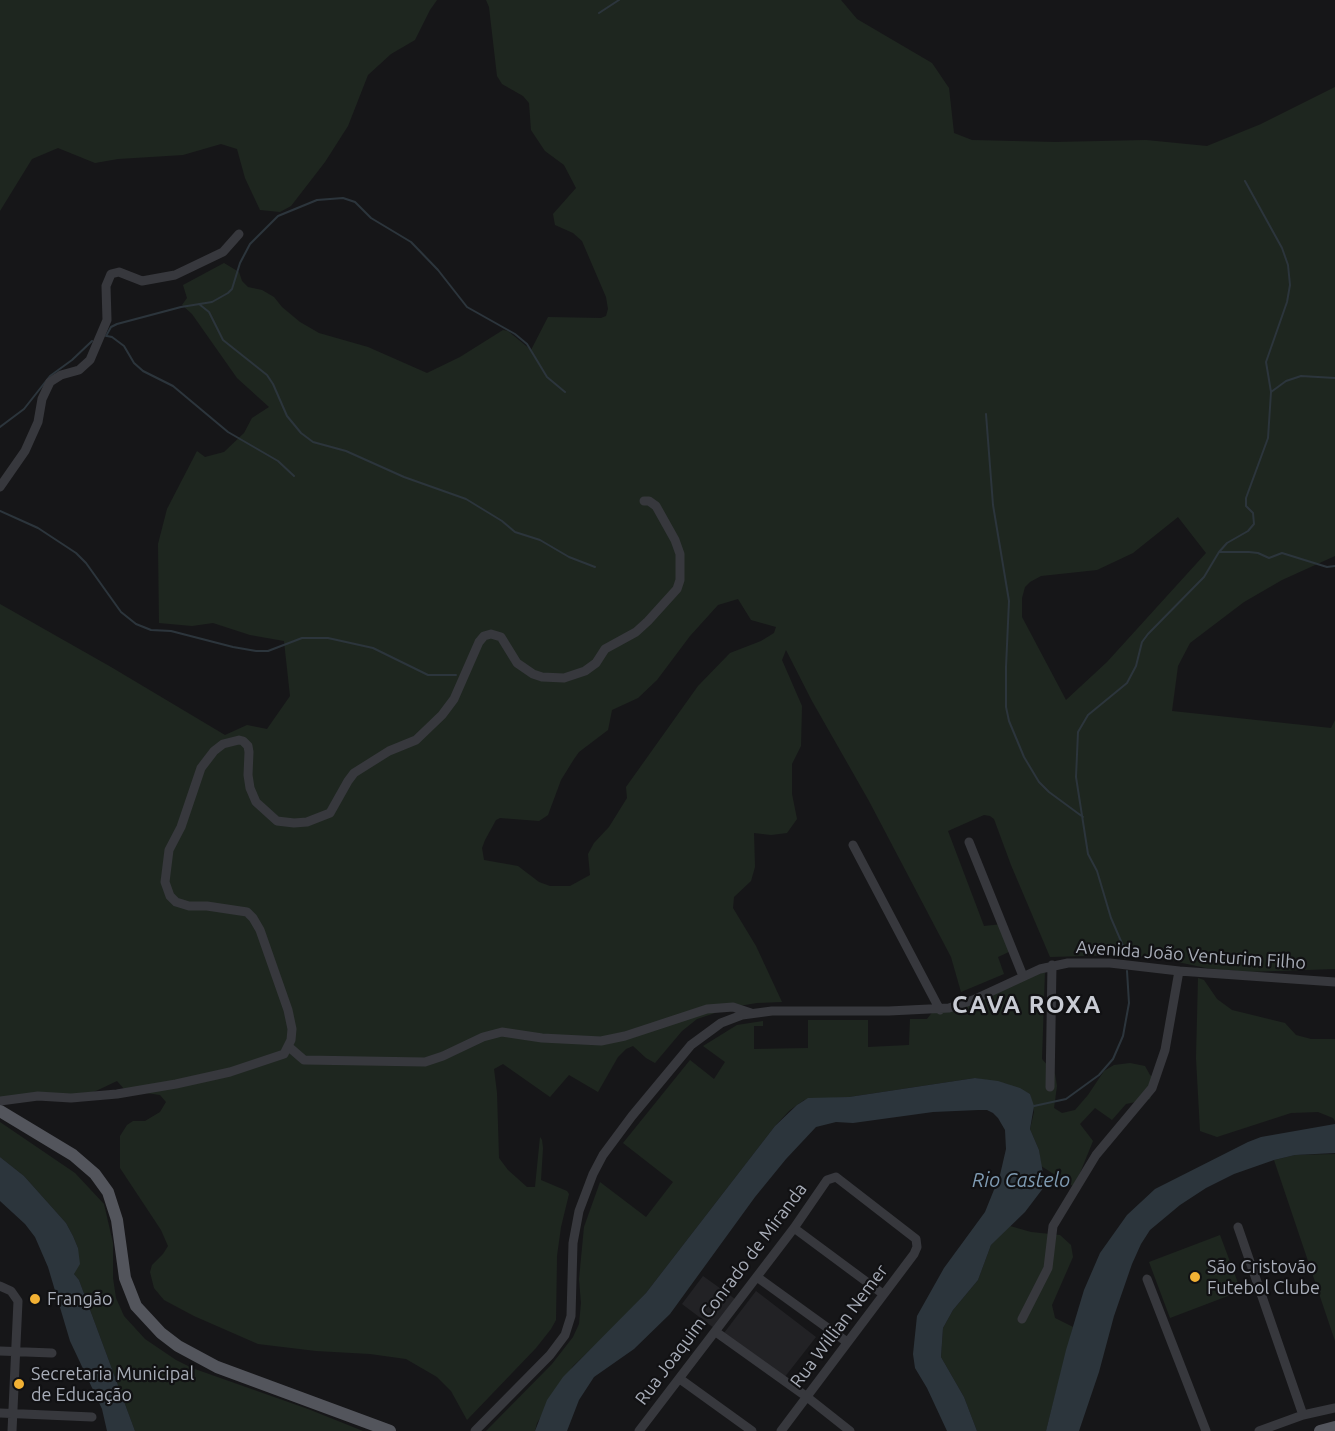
<!DOCTYPE html>
<meta charset="utf-8">
<style>
body{margin:0}
canvas{display:block;background:#161618}
</style>
<canvas width="1335" height="1431"></canvas>
<script>
const context = document.querySelector('canvas').getContext('2d');
context.lineJoin = 'round';
function paint(path, color) {
  context.fillStyle = color;
  context.fill(path, 'evenodd');
}
function poly(rows) {
  const path = new Path2D();
  for (const r of rows) {
    path.moveTo(r[0], r[1]);
    for (let i = 2; i < r.length; i += 2) path.lineTo(r[i], r[i + 1]);
  }
  return path;
}
function strokePath(path, color, width, dash) {
  context.strokeStyle = color;
  context.lineWidth = width;
  context.lineCap = dash ? 'butt' : 'round';
  context.setLineDash(dash || []);
  context.stroke(path);
}
function drawText(font, color, halo, rows, align = 'center') {
  context.font = font + ' Ubuntu,sans-serif';
  context.lineWidth = 4.5;
  context.setLineDash([]);
  context.textBaseline = 'middle';
  context.strokeStyle = halo;
  context.fillStyle = color;
  for (const [text, x, y, turn = 0] of rows) {
    context.save();
    context.translate(x, y);
    context.rotate((+turn || 0) * Math.PI / 180);
    context.textAlign = isNaN(turn) ? turn : align;
    if (halo) context.strokeText(text, 0, 0);
    context.fillText(text, 0, 0);
    context.restore();
  }
}
paint(poly([
 [703,1276,735,1299,714,1328,682,1304],
 [756,1291,816,1337,784,1378,724,1333]
]), '#222225');
paint(poly([
 [0,0,437,0,430,10,415,40,391,54,368,75,348,126,325,162,291,206,280,212,260,210,245,178,237,149,221,144,183,155,118,159,95,163,58,148,32,159,0,211],
 [486,0,841,0,857,19,932,63,949,88,954,133,972,140,1055,142,1146,140,1207,146,1261,124,1335,87,1335,556,1282,580,1244,602,1190,643,1178,666,1172,711,1331,728,1335,720,1335,969,1247,972,1206,968,1154,957,1119,955,1050,957,1011,865,994,819,990,816,984,815,948,831,984,926,1003,924,1013,950,998,957,1004,974,961,992,951,957,869,801,812,701,786,650,782,660,802,706,801,746,792,764,792,794,797,819,787,833,771,835,754,833,755,867,751,881,734,897,733,908,756,946,782,1002,757,1003,733,1007,697,1019,682,1031,655,1063,646,1058,633,1046,626,1049,618,1057,598,1092,569,1075,550,1097,503,1064,494,1069,497,1093,499,1158,508,1170,527,1187,535,1187,540,1137,542,1140,543,1148,541,1180,567,1191,569,1194,561,1227,557,1256,556,1320,551,1329,536,1348,467,1420,451,1391,437,1377,406,1359,370,1354,316,1351,258,1344,194,1316,164,1300,154,1288,150,1272,152,1265,163,1254,168,1246,161,1230,120,1168,120,1136,127,1125,133,1121,145,1121,160,1112,166,1102,160,1095,125,1090,117,1081,81,1098,0,1099,0,604,111,667,225,735,247,725,267,729,290,696,284,641,250,635,213,623,192,626,159,623,158,544,167,509,197,451,205,457,224,452,244,433,252,418,269,407,237,378,192,314,182,305,187,298,183,285,224,263,239,272,242,281,248,287,262,290,274,297,282,307,300,322,319,333,368,347,427,373,460,357,503,330,508,331,531,350,548,317,601,318,606,316,608,309,606,297,582,241,573,233,555,225,553,214,576,188,564,165,545,151,531,130,529,103,523,96,502,84,497,76,489,7],
 [1178,517,1206,553,1107,662,1066,700,1022,617,1022,598,1025,587,1030,582,1041,576,1097,570,1133,553],
 [738,599,751,620,776,627,774,633,761,641,730,653,698,686,626,787,627,798,609,827,594,843,588,854,590,875,570,886,550,886,539,882,518,866,484,860,482,848,485,840,496,820,500,818,539,821,548,815,561,780,574,759,579,752,608,730,612,710,638,698,657,680,690,636,718,605],
 [1045,970,1042,1059,1055,1074,1057,1086,1054,1108,1062,1113,1075,1110,1088,1095,1104,1071,1114,1065,1130,1063,1145,1066,1150,1075,1156,1080,1150,1099,1126,1104,1112,1120,1095,1108,1080,1124,1093,1141,1080,1173,1073,1186,1041,1166,1039,1150,1030,1129,1034,1112,1030,1094,1007,1084,975,1078,849,1097,804,1100,789,1111,775,1126,646,1293,609,1332,573,1366,537,1423,535,1431,486,1431,552,1364,573,1337,579,1324,581,1303,579,1279,584,1227,600,1182,646,1217,673,1182,623,1143,690,1060,714,1079,725,1062,703,1046,737,1025,763,1021,763,1026,754,1026,754,1049,808,1048,808,1020,868,1020,868,1047,909,1045,910,1019,927,1019,934,1010],
 [1198,978,1204,980,1217,999,1232,1010,1285,1023,1296,1035,1311,1039,1335,1039,1335,1121,1333,1118,1318,1112,1291,1113,1217,1137,1200,1131,1196,1058],
 [0,1122,75,1173,104,1204,113,1243,113,1278,116,1298,124,1316,145,1339,176,1360,192,1368,308,1409,363,1431,135,1431,79,1280,74,1274,78,1248,73,1236,66,1223,24,1176,0,1157],
 [1335,1154,1335,1341,1274,1160,1295,1155],
 [1010,1226,1031,1232,1060,1235,1071,1245,1073,1257,1052,1305,1055,1318,1073,1327,1046,1431,977,1431,964,1397,941,1357,943,1328,953,1310,978,1280,991,1245],
 [1220,1235,1241,1291,1170,1318,1149,1262]
]), '#1e261f');
paint(poly([
 [975,1078,998,1081,1020,1088,1030,1094,1034,1106,1030,1129,1039,1150,1044,1179,1044,1187,1025,1212,991,1245,978,1280,953,1310,943,1328,941,1357,964,1397,977,1431,947,1431,927,1388,915,1368,913,1354,917,1316,944,1268,985,1212,1000,1175,1006,1149,1005,1130,998,1118,993,1113,987,1110,978,1110,933,1112,853,1123,836,1122,816,1127,786,1159,755,1197,670,1314,634,1349,594,1377,579,1400,567,1431,535,1431,547,1400,563,1377,646,1293,775,1126,797,1105,808,1098,849,1097],
 [1335,1124,1335,1153,1295,1155,1274,1160,1234,1174,1206,1188,1180,1205,1150,1230,1141,1244,1132,1264,1114,1316,1099,1372,1079,1431,1046,1431,1066,1350,1084,1290,1100,1253,1127,1215,1155,1189,1248,1142,1261,1137],
 [0,1157,24,1176,66,1223,73,1236,78,1248,80,1264,74,1274,79,1280,135,1431,107,1431,102,1409,70,1341,48,1267,35,1237,25,1224,0,1201]
]), '#2c353c');
strokePath(poly([
 [599,13,619,0],
 [199,304,209,312,223,340,267,375,273,384,287,416,301,433,313,442,346,451,404,477,466,499,502,521,515,532,540,540,569,557,595,567],
 [106,336,111,327,117,324,181,307,212,302,228,293,232,289,240,263,250,244,278,216,317,200,343,198,355,202,371,218,411,242,438,270,467,307,515,334,527,344,547,377,565,392],
 [107,336,112,337,124,346,134,363,143,371,173,386,228,432,278,461,294,476],
 [1271,392,1286,381,1301,376,1335,378],
 [986,414,993,505,1009,601,1006,667,1006,707,1009,721,1024,757,1039,782,1049,792,1083,817],
 [0,427,24,409,50,376,72,360,92,341],
 [0,511,38,528,76,553,86,563,121,612,136,624,151,630,171,631,233,647,256,651,268,651,302,638,328,638,373,648,428,675,456,675],
 [1219,552,1249,552,1258,553,1269,558,1282,553,1327,567,1335,566],
 [1125,958,1124,948,1111,918,1097,871,1088,854,1076,777,1078,732,1088,715,1127,683,1136,666,1142,642,1148,634,1204,577,1219,552,1227,543,1248,531,1254,524,1253,513,1246,506,1246,498,1268,438,1271,392,1266,362,1287,302,1290,285,1288,265,1282,248,1245,181],
 [1034,1106,1066,1099,1099,1075,1113,1059,1123,1036,1129,1003,1127,971]
]), '#2c353c', 2);
strokePath(poly([
 [0,487,25,451,38,422,42,399,50,382,61,375,79,370,90,360,107,320,106,286,111,274,119,272,142,281,175,275,223,252,239,234],
 [969,842,1023,976],
 [853,845,940,1010],
 [289,1047,304,1060,425,1062,443,1056,483,1037,502,1032,542,1038,601,1041,625,1036,707,1009,733,1007,751,1013],
 [1050,1087,1052,965],
 [0,1101,38,1096,71,1098,117,1094,176,1084,230,1072,284,1054,291,1040,292,1029,288,1010,260,930,253,918,247,912,207,906,189,906,176,902,170,896,165,882,169,850,181,827,201,768,214,751,223,744,239,740,243,741,248,746,249,752,248,775,250,788,256,802,277,821,294,823,307,822,330,813,348,781,354,773,389,751,416,740,442,715,454,699,479,642,484,636,491,634,501,637,517,663,533,674,542,677,564,678,585,671,596,663,605,649,636,632,648,621,677,589,680,580,680,554,675,540,656,506,649,501,644,501],
 [1238,1227,1303,1415],
 [794,1228,883,1294],
 [757,1277,847,1342],
 [1147,1279,1206,1431],
 [0,1286,11,1291,18,1301,12,1431],
 [1022,1319,1048,1268,1053,1226,1096,1155,1152,1088,1165,1050,1179,971],
 [716,1332,807,1397,850,1431],
 [0,1351,52,1353],
 [680,1379,752,1431],
 [0,1413,92,1417],
 [475,1431,550,1355,565,1335,571,1316,573,1243,579,1211,593,1174,603,1155,632,1116,691,1045,721,1023,742,1015,772,1011,889,1011,949,1008,973,1000,1040,969,1068,963,1110,963,1179,971,1335,982],
 [639,1431,794,1228,827,1180,836,1177,916,1239,917,1247,914,1254,781,1431],
 [1259,1431,1303,1415,1335,1408]
]), '#37383d', 9);
strokePath(poly([
 [0,1111,73,1155,95,1174,108,1192,117,1220,125,1278,136,1306,161,1333,178,1346,217,1367,390,1431],
 [1320,1431,1335,1427]
]), '#53555c', 12);
for (const [x, y, r, color] of [
 [1195,1277,6,"#f2b134"],
 [35,1299,6,"#f2b134"],
 [19,1384,6,"#f2b134"]
]) {
  const dot = new Path2D();
  dot.arc(x, y, r, 0, 2 * Math.PI);
  context.fillStyle = color;
  context.fill(dot);
  strokePath(dot, '#111113', 2);
}
drawText('18px', '#a8adb8', '#111113', [
 ["Avenida João Venturim Filho",1191,955,4],
 ["Rua Joaquim Conrado de Miranda",721,1294,-53],
 ["Rua Willian Nemer",839,1326,-53]
]);
drawText('18px', '#a8adb8', '#111113', [
 ["São Cristovão",1207,1267],
 ["Futebol Clube",1207,1288],
 ["Frangão",47,1299],
 ["Secretaria Municipal",31,1374],
 ["de Educação",31,1395]
], 'left');
drawText('italic 20px', '#7f9bb3', '#111113', [
 ["Rio Castelo",1021,1180]
]);
context.letterSpacing = '1.5px';
drawText('bold 24px', '#c9ccd4', '#111113', [
 ["CAVA ROXA",1027,1005]
]);
context.letterSpacing = '0px';
</script>
